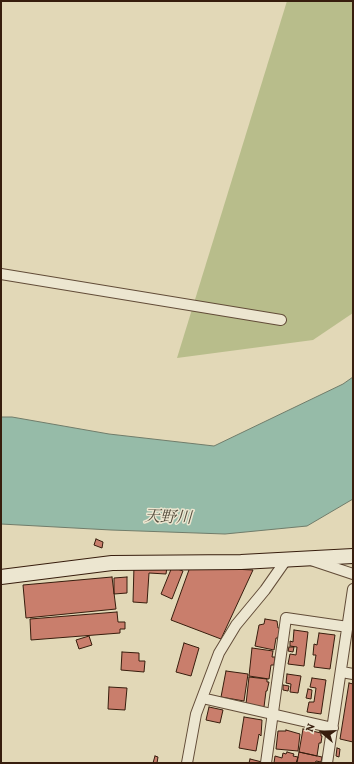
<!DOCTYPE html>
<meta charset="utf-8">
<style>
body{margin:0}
#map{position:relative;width:354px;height:764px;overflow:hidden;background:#e2d8b7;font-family:Alegreya,serif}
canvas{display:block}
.frame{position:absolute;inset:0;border:2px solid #371d0d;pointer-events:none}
.north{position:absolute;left:302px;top:712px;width:40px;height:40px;-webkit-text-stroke:3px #ece6d0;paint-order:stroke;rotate:289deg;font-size:11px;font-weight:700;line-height:16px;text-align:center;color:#371d0d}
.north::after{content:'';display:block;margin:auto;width:14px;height:18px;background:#371d0d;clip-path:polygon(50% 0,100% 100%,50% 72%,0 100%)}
</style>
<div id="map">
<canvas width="354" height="764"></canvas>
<div class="frame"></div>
<div class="north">N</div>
</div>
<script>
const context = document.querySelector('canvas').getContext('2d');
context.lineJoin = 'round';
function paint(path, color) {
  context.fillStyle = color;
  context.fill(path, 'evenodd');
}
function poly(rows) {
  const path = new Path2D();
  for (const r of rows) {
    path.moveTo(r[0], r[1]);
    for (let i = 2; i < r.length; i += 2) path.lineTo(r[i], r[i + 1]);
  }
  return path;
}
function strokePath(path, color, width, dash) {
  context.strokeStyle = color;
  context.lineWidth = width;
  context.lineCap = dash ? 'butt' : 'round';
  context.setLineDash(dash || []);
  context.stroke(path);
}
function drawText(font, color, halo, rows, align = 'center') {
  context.font = font + ' Alegreya,"Noto Serif JP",serif';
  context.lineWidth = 3;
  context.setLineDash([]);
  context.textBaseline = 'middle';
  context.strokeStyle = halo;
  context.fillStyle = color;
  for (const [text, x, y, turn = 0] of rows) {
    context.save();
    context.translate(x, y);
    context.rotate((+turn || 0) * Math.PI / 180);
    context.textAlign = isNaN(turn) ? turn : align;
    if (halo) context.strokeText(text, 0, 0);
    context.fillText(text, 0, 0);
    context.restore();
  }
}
paint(poly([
 [287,1,353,1,353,313,313,340,177,358]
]), '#b8bd8b');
const water = poly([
 [353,377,353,499,307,526,225,534,111,530,1,524,1,417,12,417,109,434,214,446,343,384,353,377]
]);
paint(water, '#96bba8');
strokePath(water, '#707c6a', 1);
const building = poly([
 [96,539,103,542,102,548,94,545,96,539],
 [134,566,167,567,166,574,149,573,147,603,133,602,134,566],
 [172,567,183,571,172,599,161,594,172,567],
 [190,567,253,570,221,639,171,620,190,567],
 [112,577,116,609,26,618,23,585,112,577],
 [127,577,127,593,114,594,114,578,127,577],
 [117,612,118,622,125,622,125,629,120,629,120,633,31,640,30,619,117,612],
 [265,619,277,621,278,628,280,628,278,638,276,638,274,650,255,646,259,625,264,624,265,619],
 [294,630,308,632,304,666,288,664,290,654,296,655,297,647,290,646,290,641,293,642,294,630],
 [319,633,335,635,330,669,314,667,316,655,313,655,314,644,317,645,319,633],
 [89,636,92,645,79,649,76,640,89,636],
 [184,643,199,648,191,676,176,672,184,643],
 [289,647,294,647,293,652,288,651,289,647],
 [252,648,273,651,272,657,275,657,274,665,271,665,269,679,249,676,252,648],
 [122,652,139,653,139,661,145,661,144,672,121,670,122,652],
 [226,671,248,674,244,701,221,697,226,671],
 [287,674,301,676,298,693,290,692,291,684,286,683,287,674],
 [249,677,267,679,267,682,269,682,267,691,266,691,264,707,246,704,249,677],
 [312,678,326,680,321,714,307,712,309,702,314,702,316,688,310,687,312,678],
 [349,683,353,684,353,742,340,739,349,683],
 [283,685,289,686,288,691,283,690,283,685],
 [109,687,127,688,125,710,108,709,109,687],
 [308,689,312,690,311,699,306,698,308,689],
 [209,707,223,710,220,723,206,720,209,707],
 [244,717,262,720,261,736,259,734,256,751,239,748,244,717],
 [303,729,321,733,321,736,322,736,321,743,319,743,317,756,299,752,303,729],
 [286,730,300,734,298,751,276,749,278,731,286,731,286,730],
 [337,748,340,749,339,757,336,756,337,748],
 [287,752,294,754,293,756,298,757,296,763,274,763,275,756,282,758,283,753,286,754,287,752],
 [299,752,322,757,321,762,316,761,315,763,297,763,299,752],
 [155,756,158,757,157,763,153,763,155,756],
 [250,759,262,762,262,763,249,763,250,759]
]);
paint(building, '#c97e6c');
strokePath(building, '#371d0d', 1);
const street = poly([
 [1,274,281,320],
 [311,560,353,574],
 [342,672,353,674],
 [202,698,333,728],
 [187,763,196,714,219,653,236,625,265,590,286,560],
 [266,763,286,618,348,627],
 [327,763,353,589]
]);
const secondary = poly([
 [1,577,112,563,241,562,353,556]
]);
strokePath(street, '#624c38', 12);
strokePath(secondary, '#371d0d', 16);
strokePath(street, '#ece6d0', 10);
strokePath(secondary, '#ece6d0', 14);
drawText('italic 16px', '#544c3c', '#ece6d0', [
 ["天野川",168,518,2]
]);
</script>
